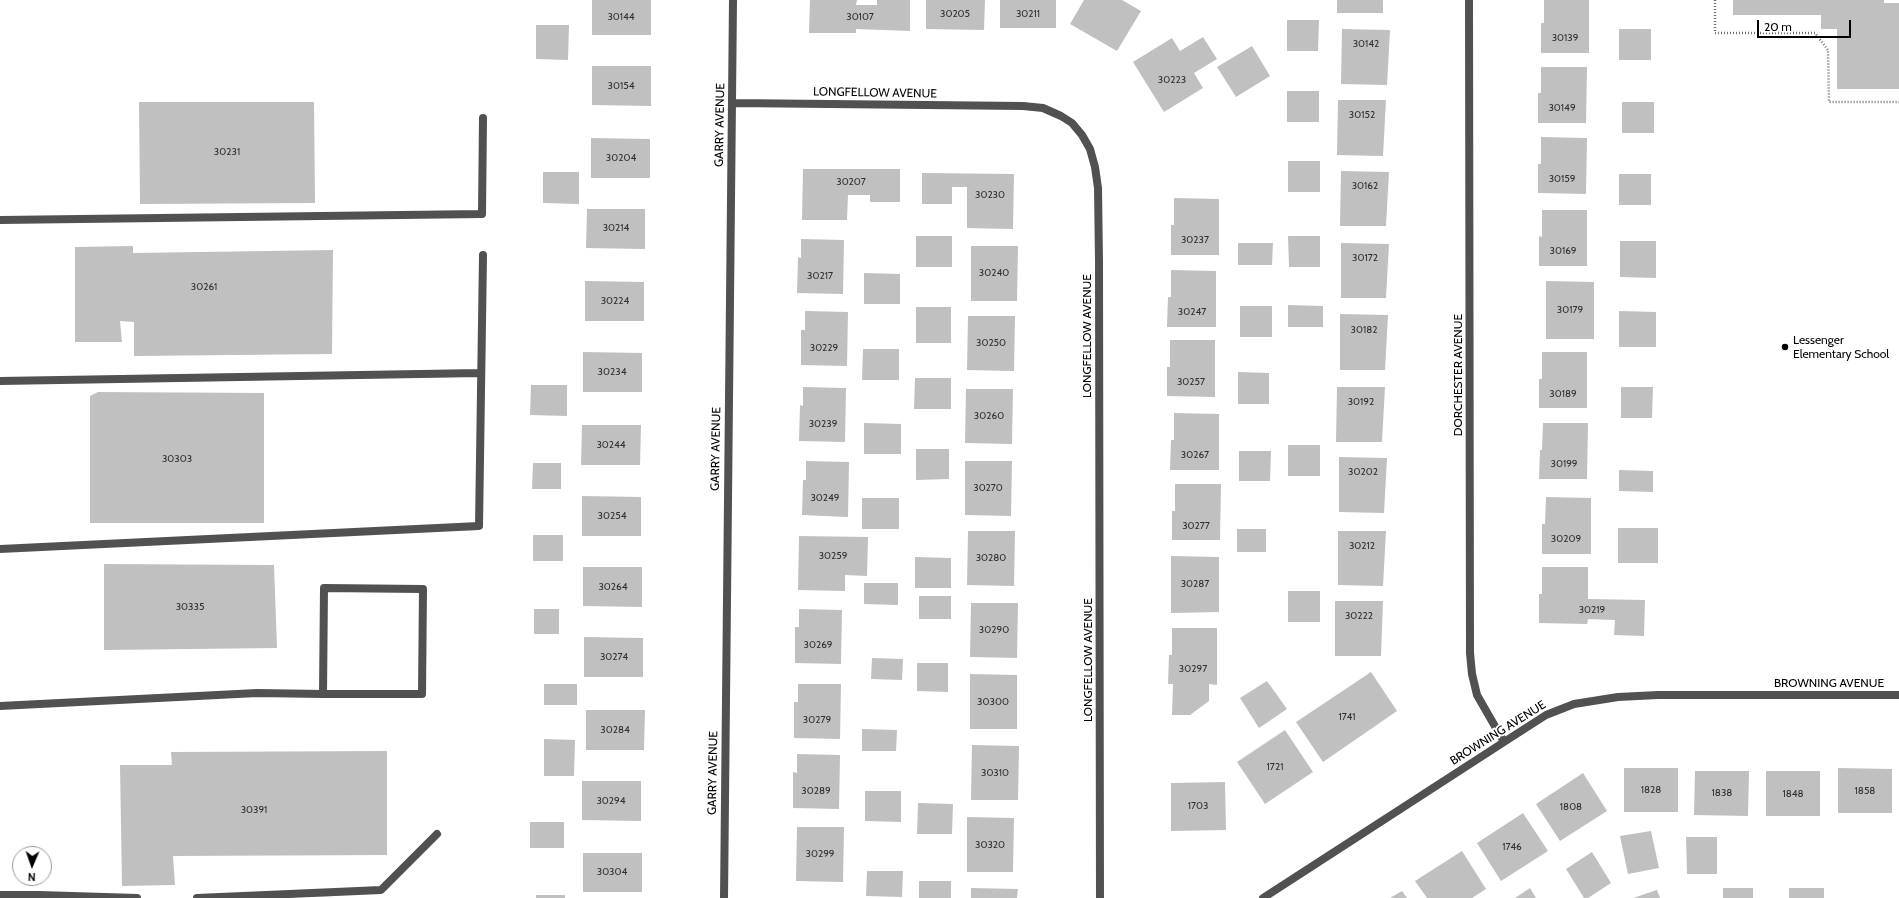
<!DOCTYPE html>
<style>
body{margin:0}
#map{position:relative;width:1899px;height:898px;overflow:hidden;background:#fff;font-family:Cabin,sans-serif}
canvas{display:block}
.north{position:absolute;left:12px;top:846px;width:40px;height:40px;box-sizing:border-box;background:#fff;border:1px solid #999;border-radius:50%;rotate:182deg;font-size:11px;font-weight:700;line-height:16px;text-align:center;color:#000}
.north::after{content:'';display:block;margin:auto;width:14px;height:18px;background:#000;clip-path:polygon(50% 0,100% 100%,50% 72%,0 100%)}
.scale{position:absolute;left:1757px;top:20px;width:94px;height:18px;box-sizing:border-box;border:2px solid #000;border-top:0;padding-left:5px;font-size:12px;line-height:14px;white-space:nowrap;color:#000;-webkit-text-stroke:3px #fff;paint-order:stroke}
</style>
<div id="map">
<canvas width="1899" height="898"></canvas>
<div class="north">N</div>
<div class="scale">20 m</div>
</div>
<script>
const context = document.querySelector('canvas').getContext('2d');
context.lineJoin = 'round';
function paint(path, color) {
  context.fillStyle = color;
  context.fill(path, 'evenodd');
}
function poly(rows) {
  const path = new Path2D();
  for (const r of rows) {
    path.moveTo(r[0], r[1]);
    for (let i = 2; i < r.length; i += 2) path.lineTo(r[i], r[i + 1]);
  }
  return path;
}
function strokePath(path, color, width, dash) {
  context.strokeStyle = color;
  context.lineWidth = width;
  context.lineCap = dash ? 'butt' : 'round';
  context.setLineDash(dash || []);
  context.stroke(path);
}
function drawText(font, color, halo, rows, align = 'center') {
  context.font = font + ' Cabin,sans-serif';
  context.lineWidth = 3.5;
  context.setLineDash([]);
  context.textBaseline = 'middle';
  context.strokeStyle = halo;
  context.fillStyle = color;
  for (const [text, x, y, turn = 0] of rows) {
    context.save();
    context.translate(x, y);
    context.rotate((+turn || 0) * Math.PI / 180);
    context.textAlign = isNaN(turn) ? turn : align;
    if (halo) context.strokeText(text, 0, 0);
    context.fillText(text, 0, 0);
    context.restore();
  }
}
paint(poly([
 [592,0,651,0,651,35,592,35],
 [810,0,857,0,856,5,877,5,877,0,910,0,910,31,856,29,856,33,809,33],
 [926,0,985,0,984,30,926,29],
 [1000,0,1056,0,1056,28,1000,28],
 [1084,0,1122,0,1141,11,1117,51,1070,24],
 [1337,0,1383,0,1383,13,1337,13],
 [1544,0,1589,0,1589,53,1541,53,1541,23,1544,23],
 [1733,0,1884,0,1884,3,1899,3,1899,89,1837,89,1837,29,1821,29,1821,15,1733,15],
 [1287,20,1319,20,1318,51,1287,51],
 [536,25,569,25,568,60,536,59],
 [1342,29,1390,30,1387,85,1341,84],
 [1619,29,1651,29,1651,60,1619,60],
 [1203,37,1217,59,1194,73,1203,88,1164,112,1133,62,1172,38,1180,51],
 [1252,46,1270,76,1236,97,1217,67],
 [592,66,651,66,651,106,592,105],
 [1541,67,1587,67,1586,123,1538,123,1538,93,1541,93],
 [1287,91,1319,91,1319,122,1287,122],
 [1338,100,1386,100,1383,156,1337,155],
 [139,102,314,102,315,203,140,204],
 [1622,102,1654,102,1654,133,1622,133],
 [1541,137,1587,138,1586,194,1538,193,1538,164,1541,164],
 [591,138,650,139,650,178,591,178],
 [1288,161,1320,161,1320,192,1288,192],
 [803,169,900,169,900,202,870,202,870,195,848,195,847,220,802,220],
 [1341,171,1389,172,1386,226,1340,226],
 [543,172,579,172,579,204,543,203],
 [922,173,1014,174,1013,229,967,228,967,187,952,187,952,204,922,204],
 [1619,174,1651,174,1651,205,1619,205],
 [1174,198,1219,199,1219,255,1171,255,1171,225,1174,225],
 [587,209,645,209,645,249,586,248],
 [1542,210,1587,210,1587,266,1539,266,1539,236,1542,237],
 [916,236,952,236,952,267,916,267],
 [1288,236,1320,236,1320,267,1289,267],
 [801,239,844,240,843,294,797,293,798,257,801,258],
 [1620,241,1656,241,1656,278,1620,277],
 [1238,243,1273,243,1272,265,1238,265],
 [1341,243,1389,244,1386,298,1341,298],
 [133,246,133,253,333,250,332,354,134,356,134,322,120,321,122,342,75,342,75,247],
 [971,246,1018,246,1017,301,971,301],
 [1171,270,1216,271,1216,327,1167,327,1168,297,1171,297],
 [864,273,900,274,900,304,864,304],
 [585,281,644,282,644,321,585,321],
 [1546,281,1594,282,1594,339,1546,339],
 [1288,305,1323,306,1323,327,1288,327],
 [1240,306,1272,306,1272,337,1240,337],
 [916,307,951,307,951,343,916,343],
 [805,311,848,312,847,366,801,365,801,330,805,330],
 [1619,311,1656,312,1656,347,1619,347],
 [1340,314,1388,315,1385,370,1340,370],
 [968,316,1015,316,1014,371,967,370],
 [1170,340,1215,340,1215,397,1167,396,1167,367,1170,367],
 [863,349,899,349,899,380,862,380],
 [583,352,642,353,642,392,583,392],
 [1542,352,1587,352,1587,408,1539,408,1539,379,1542,379],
 [1238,372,1269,373,1269,404,1238,404],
 [915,378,951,378,951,409,914,409],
 [531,385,567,385,567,416,530,415],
 [803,387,846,388,845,442,799,441,800,405,803,406],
 [1337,387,1385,387,1382,442,1336,442],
 [1621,387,1653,387,1652,418,1621,418],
 [966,389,1013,389,1012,444,965,443],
 [98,392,264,393,264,523,90,523,90,396],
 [1174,413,1219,414,1219,470,1170,470,1171,440,1174,440],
 [864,423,901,424,901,454,864,454],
 [1543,423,1588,423,1587,479,1539,479,1540,450,1542,450],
 [582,425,641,425,640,465,581,465],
 [1288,445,1320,445,1320,476,1288,476],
 [916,449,949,449,949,479,916,480],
 [1239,451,1271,451,1270,481,1239,481],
 [1339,457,1387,458,1384,513,1339,512],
 [806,461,849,462,848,517,802,515,803,480,806,480],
 [965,461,1012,461,1011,516,965,515],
 [533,463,561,463,561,489,532,489],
 [1619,470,1653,471,1653,492,1619,491],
 [1175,484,1221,484,1220,540,1172,540,1172,511,1175,511],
 [582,496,641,497,641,536,582,536],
 [1546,497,1591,498,1591,554,1542,554,1542,524,1545,524],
 [862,498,899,498,899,529,862,529],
 [1618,528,1658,528,1658,563,1618,563],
 [1237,529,1266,529,1266,552,1237,552],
 [968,531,1015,531,1014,586,967,585],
 [1338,531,1386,531,1383,586,1338,585],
 [533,535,563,535,563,561,533,561],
 [799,536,868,537,867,576,845,575,845,591,798,590],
 [1171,556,1219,557,1219,612,1171,613],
 [915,557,951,558,951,588,915,588],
 [104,564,274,565,277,648,104,650],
 [583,567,642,567,642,607,583,606],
 [1542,567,1588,567,1588,599,1645,600,1644,636,1614,635,1615,620,1588,619,1587,624,1539,623,1539,594,1542,594],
 [864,583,898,583,898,605,864,604],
 [1288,591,1320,591,1320,622,1288,622],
 [919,596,951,596,951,619,919,619],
 [1335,601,1383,601,1381,656,1335,656],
 [971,603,1018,603,1017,658,970,657],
 [534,609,559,609,559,634,534,634],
 [799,609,842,610,841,664,795,663,795,627,799,627],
 [1172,628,1217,628,1217,685,1209,684,1209,701,1190,715,1172,715,1173,684,1168,684,1169,655,1172,655],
 [584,637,643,638,643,677,584,677],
 [872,658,903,659,902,680,871,679],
 [917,663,948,663,948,692,917,691],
 [1371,672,1397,711,1323,762,1296,722],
 [970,674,1017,675,1017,729,970,729],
 [1267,681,1287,709,1259,728,1240,698],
 [544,684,577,684,577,705,544,705],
 [798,684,841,684,840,739,794,738,794,702,798,702],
 [586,710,645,710,644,750,586,750],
 [862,729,897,730,896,751,862,751],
 [1285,730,1313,772,1265,804,1237,762],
 [544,739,575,740,574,776,544,776],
 [972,745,1019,746,1018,800,971,800],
 [387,751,387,855,173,856,175,885,122,886,120,765,172,765,171,752],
 [797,754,840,755,839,809,793,808,793,772,797,773],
 [1624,768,1678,768,1678,812,1624,812],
 [1838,768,1892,769,1892,813,1838,813],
 [1695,771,1749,771,1748,816,1694,815],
 [1766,771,1820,771,1820,816,1766,816],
 [1583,773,1607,811,1560,841,1536,804],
 [582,781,641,781,641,821,582,820],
 [1225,782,1226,830,1171,831,1171,783],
 [865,791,901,791,901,822,865,821],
 [918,803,953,804,952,834,917,834],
 [1523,813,1548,851,1501,881,1477,843],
 [967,817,1014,818,1013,872,967,872],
 [530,822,564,822,564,848,530,848],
 [797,827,844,827,843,882,796,881],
 [1651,831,1659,868,1628,874,1620,836],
 [1686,837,1717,837,1717,874,1687,874],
 [1462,851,1486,889,1472,898,1427,898,1415,881],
 [1592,852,1611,883,1588,898,1584,898,1566,869],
 [583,853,642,853,642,892,583,892],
 [867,871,903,871,902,897,866,896],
 [919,881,951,881,951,898,919,898],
 [971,888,1018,889,1017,898,971,898],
 [1530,888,1536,898,1515,898],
 [1723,888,1753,888,1753,898,1723,898],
 [1789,888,1824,888,1824,898,1789,898],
 [1657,890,1660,898,1633,898],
 [1402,891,1407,898,1390,898],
 [536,895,565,895,565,898,536,898]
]), '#c0c0c0');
strokePath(poly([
 [1715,0,1715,33,1815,33,1828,50,1829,102,1899,102]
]), '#737373', 2.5, [1, 2]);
strokePath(poly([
 [0,220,482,214,483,118],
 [0,381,480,373],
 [0,549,479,526,483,255],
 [0,706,257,693,323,694,422,694,423,589,324,588,323,694],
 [0,895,39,895,137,898],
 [197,898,381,890,437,834]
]), '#515151', 8);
strokePath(poly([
 [1469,0,1470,653,1472,674,1477,695,1504,742],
 [732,103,1023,106,1043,108,1061,116,1072,123,1082,135,1090,149,1095,167,1098,188,1099,261,1100,898],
 [724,898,733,0],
 [1263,898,1504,742,1546,715,1574,704,1618,697,1658,695,1899,695]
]), '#515151', 8);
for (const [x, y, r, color] of [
 [1785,347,4,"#000"]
]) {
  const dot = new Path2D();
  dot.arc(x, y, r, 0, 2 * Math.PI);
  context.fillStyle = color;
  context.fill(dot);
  strokePath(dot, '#fff', 1.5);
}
drawText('10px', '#303030', null, [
 ["30205",955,14],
 ["30211",1028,14],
 ["30144",621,17],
 ["30107",860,17],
 ["30139",1565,38],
 ["30142",1366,44],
 ["30223",1172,80],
 ["30154",621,86],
 ["30149",1562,108],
 ["30152",1362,115],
 ["30231",227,152],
 ["30204",621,158],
 ["30159",1562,179],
 ["30207",851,182],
 ["30162",1365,186],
 ["30230",990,195],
 ["30214",616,228],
 ["30237",1195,240],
 ["30169",1563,251],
 ["30172",1365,258],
 ["30240",994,273],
 ["30217",820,276],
 ["30261",204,287],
 ["30224",615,301],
 ["30179",1570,310],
 ["30247",1192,312],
 ["30182",1364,330],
 ["30250",991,343],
 ["30229",824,348],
 ["30234",612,372],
 ["30257",1191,382],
 ["30189",1563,394],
 ["30192",1361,402],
 ["30260",989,416],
 ["30239",823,424],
 ["30244",611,445],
 ["30267",1195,455],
 ["30303",177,459],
 ["30199",1564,464],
 ["30202",1363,472],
 ["30270",988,488],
 ["30249",825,498],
 ["30254",612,516],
 ["30277",1196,526],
 ["30209",1566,539],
 ["30212",1362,546],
 ["30259",833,556],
 ["30280",991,558],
 ["30287",1195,584],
 ["30264",613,587],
 ["30335",190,607],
 ["30219",1592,610],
 ["30222",1359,616],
 ["30290",994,630],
 ["30269",818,645],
 ["30274",614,657],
 ["30297",1193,669],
 ["30300",993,702],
 ["1741",1347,717],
 ["30279",817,720],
 ["30284",615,730],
 ["1721",1275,767],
 ["30310",995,773],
 ["1828",1651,790],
 ["30289",816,791],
 ["1858",1865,791],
 ["1838",1722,793],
 ["1848",1793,794],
 ["30294",611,801],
 ["1703",1198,806],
 ["1808",1571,807],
 ["30391",254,810],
 ["30320",990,845],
 ["1746",1512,847],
 ["30299",820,854],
 ["30304",612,872]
]);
drawText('12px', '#000', '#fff', [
 ["LONGFELLOW AVENUE",875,93,1],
 ["GARRY AVENUE",720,125,-89],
 ["LONGFELLOW AVENUE",1087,336,-90],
 ["DORCHESTER AVENUE",1458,375,-90],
 ["GARRY AVENUE",716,449,-89],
 ["LONGFELLOW AVENUE",1088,660,-90],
 ["BROWNING AVENUE",1829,683],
 ["BROWNING AVENUE",1498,733,-32],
 ["GARRY AVENUE",713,773,-89]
]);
drawText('12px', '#000', '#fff', [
 ["Lessenger",1793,340],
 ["Elementary School",1793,354]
], 'left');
</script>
